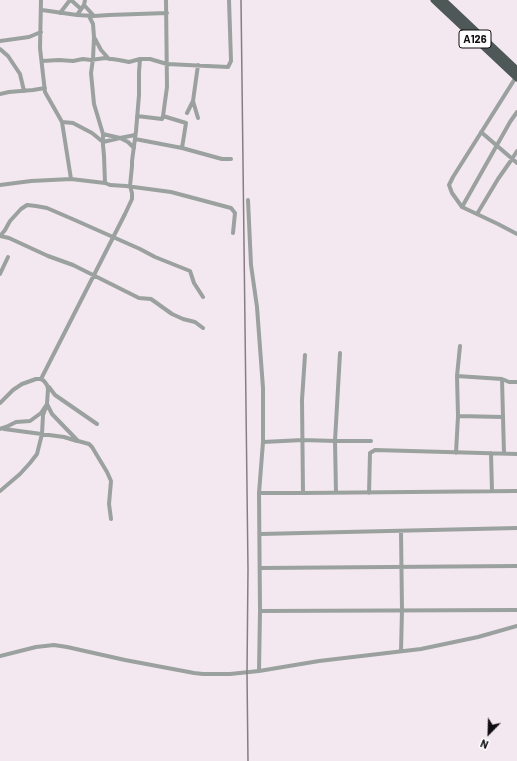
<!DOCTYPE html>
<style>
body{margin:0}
#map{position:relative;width:517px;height:761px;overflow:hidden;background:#f3e8ef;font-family:Barlow,sans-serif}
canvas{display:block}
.north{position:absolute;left:469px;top:713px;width:40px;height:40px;-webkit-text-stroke:3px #fff;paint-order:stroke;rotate:203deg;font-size:11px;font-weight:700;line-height:16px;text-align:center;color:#100c0f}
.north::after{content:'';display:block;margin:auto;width:14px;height:18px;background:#100c0f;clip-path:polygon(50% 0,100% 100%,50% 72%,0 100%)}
</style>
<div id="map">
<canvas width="517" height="761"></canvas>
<div class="north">N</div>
</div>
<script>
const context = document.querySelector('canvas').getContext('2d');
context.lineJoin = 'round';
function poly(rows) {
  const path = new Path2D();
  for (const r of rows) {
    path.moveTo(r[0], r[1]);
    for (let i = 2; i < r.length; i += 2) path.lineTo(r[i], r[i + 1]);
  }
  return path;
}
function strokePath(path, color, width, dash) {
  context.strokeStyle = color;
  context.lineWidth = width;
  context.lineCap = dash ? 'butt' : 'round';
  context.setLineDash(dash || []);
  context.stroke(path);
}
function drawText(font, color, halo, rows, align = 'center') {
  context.font = font + ' Barlow,sans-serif';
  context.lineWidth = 3;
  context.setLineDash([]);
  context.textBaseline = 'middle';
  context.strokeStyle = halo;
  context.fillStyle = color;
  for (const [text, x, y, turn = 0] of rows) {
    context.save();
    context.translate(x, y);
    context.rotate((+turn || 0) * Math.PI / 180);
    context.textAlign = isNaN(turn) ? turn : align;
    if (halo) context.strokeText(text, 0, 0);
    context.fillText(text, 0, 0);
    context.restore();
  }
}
strokePath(poly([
 [41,0,40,48,45,92,62,122,71,179],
 [71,0,81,9],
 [84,5,94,16],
 [42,10,77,15,94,16,109,15,167,13],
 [60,13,70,0],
 [77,15,84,5,85,0],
 [89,16,93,24,94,37,93,59,91,73,94,104,103,134,103,145,104,156,105,183,110,185,126,186,171,192,231,208,235,213,233,233],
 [94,37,101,50,109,59],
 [0,41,29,37,41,32],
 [0,49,8,56,20,74,24,91],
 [42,61,59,60,73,61,83,59,91,60,105,58,119,60,129,62,140,59,150,59,167,64,228,67,231,61,229,0],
 [0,94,9,92,33,90,45,88],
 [193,101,198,118],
 [517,112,510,122,462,207,498,224,517,234],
 [187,113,193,101,198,65],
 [137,116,162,119,163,116,186,123,182,148,222,159,231,159],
 [163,116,167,87,166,0],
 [62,122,73,123,92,133,103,142,120,138,128,142,134,148],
 [481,132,517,163],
 [103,134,120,138,135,135],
 [135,139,182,148],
 [0,185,31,181,71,179,105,183],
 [248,200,251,265,257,307,263,388,263,442,259,493,260,611,259,671],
 [462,207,452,193,449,185,453,177,516,77],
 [477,214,498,179,512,159,517,151],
 [0,236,5,230,10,221,21,209,27,205,36,206,47,208,77,221,140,249,155,257,190,271,194,283,203,297],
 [0,236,9,238,48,256,73,265,139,298,151,299,172,314,183,319,195,322,203,328],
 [0,274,8,257],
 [457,376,502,379,509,382,517,382],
 [41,379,125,214,132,199,132,193,130,186,132,166,132,161,136,131,139,95,139,72,140,59],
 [502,379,504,454],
 [49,387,55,395,97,424],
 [0,403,13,390,22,384,36,379,41,379,44,381,47,385,48,389,47,404,52,414,78,441,89,444,92,447,107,472,111,481,109,504,111,519],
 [458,416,503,417],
 [0,429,8,426,16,422,30,421,41,413,47,404,43,415,42,434,37,454,30,463,20,474,0,491],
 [4,429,64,437,77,441],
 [263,442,303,440,335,441,371,441],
 [456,453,458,416,457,376,460,346],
 [491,453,492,491],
 [259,493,303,493,517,491],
 [303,493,302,400,305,355],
 [336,493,335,441,340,353],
 [369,493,370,453,375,450,517,454],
 [401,531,402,610,401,651],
 [260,534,517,528],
 [260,568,517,566],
 [260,611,517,610],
 [0,656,36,647,54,645,67,647,125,660,194,673,203,674,230,674,259,671,319,661,421,649,478,637,517,626]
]), '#9ba19f', 4);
strokePath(poly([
 [434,0,517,78],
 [443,0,517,70]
]), '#4e5856', 7);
strokePath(poly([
 [241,0,248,569,247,673,248,761]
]), '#857d82', 1.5);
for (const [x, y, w] of [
 [475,39,32]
]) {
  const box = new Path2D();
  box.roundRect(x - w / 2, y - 9, w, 18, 3);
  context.fillStyle = '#fff';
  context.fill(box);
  strokePath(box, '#100c0f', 1);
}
drawText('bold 11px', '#100c0f', null, [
 ["A126",475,39]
]);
</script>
